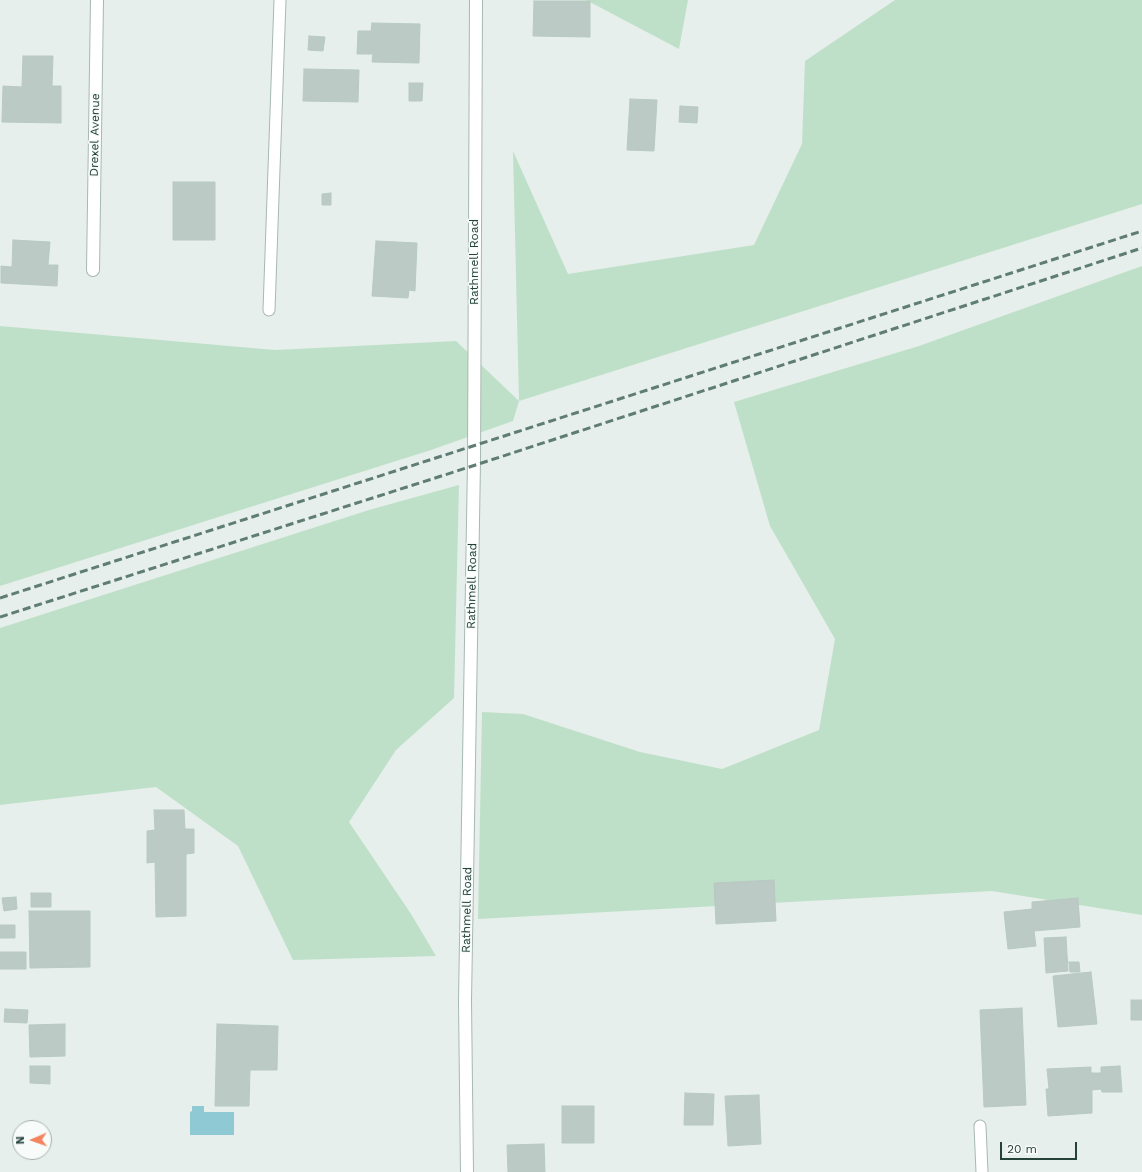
<!DOCTYPE html>
<style>
body{margin:0}
#map{position:relative;width:1142px;height:1172px;overflow:hidden;background:#e6efeb;font-family:"Work Sans",sans-serif}
canvas{display:block}
.north{position:absolute;left:12px;top:1120px;width:40px;height:40px;box-sizing:border-box;background:#f7fbf9;border:1px solid #a3b1ad;border-radius:50%;rotate:268deg;font-size:11px;font-weight:700;line-height:16px;text-align:center;color:#24423a}
.north::after{content:'';display:block;margin:auto;width:14px;height:18px;background:#f4845f;clip-path:polygon(50% 0,100% 100%,50% 72%,0 100%)}
.scale{position:absolute;left:1000px;top:1142px;width:77px;height:18px;box-sizing:border-box;border:2px solid #24423a;border-top:0;padding-left:5px;font-size:12px;line-height:14px;white-space:nowrap;color:#24423a;-webkit-text-stroke:3px #f7fbf9;paint-order:stroke}
</style>
<div id="map">
<canvas width="1142" height="1172"></canvas>
<div class="north">N</div>
<div class="scale">20 m</div>
</div>
<script>
const context = document.querySelector('canvas').getContext('2d');
context.lineJoin = 'round';
function paint(path, color) {
  context.fillStyle = color;
  context.fill(path, 'evenodd');
}
function poly(rows) {
  const path = new Path2D();
  for (const r of rows) {
    path.moveTo(r[0], r[1]);
    for (let i = 2; i < r.length; i += 2) path.lineTo(r[i], r[i + 1]);
  }
  return path;
}
function strokePath(path, color, width, dash) {
  context.strokeStyle = color;
  context.lineWidth = width;
  context.lineCap = dash ? 'butt' : 'round';
  context.setLineDash(dash || []);
  context.stroke(path);
}
function drawText(font, color, halo, rows, align = 'center') {
  context.font = font + ' "Work Sans",sans-serif';
  context.lineWidth = 3;
  context.setLineDash([]);
  context.textBaseline = 'middle';
  context.strokeStyle = halo;
  context.fillStyle = color;
  for (const [text, x, y, turn = 0] of rows) {
    context.save();
    context.translate(x, y);
    context.rotate((+turn || 0) * Math.PI / 180);
    context.textAlign = isNaN(turn) ? turn : align;
    if (halo) context.strokeText(text, 0, 0);
    context.fillText(text, 0, 0);
    context.restore();
  }
}
paint(poly([
 [586,0,688,0,679,49],
 [895,0,1142,0,1142,204,519,401,513,421,431,450,0,586,0,326,275,350,456,341,519,401,513,151,568,274,754,245,802,144,805,61],
 [1142,266,1142,915,992,891,478,919,482,712,523,714,640,752,722,769,819,730,835,639,770,526,734,402,919,346],
 [459,485,454,698,396,750,349,822,411,914,436,956,293,960,238,846,156,787,0,805,0,628,369,510]
]), '#bfe0c8');
paint(poly([
 [192,1106,204,1106,204,1112,234,1112,234,1135,190,1135,190,1112,192,1111]
]), '#8ec9d4');
const building = poly([
 [534,1,590,1,590,37,533,36,534,1],
 [372,23,420,24,419,63,372,62,373,54,357,54,358,31,371,31,372,23],
 [309,36,325,37,323,51,308,50,309,36],
 [23,56,53,56,52,86,61,86,61,123,2,122,3,86,22,87,23,56],
 [304,69,359,70,358,102,303,101,304,69],
 [409,83,423,83,422,101,409,101,409,83],
 [630,99,657,100,654,151,627,150,630,99],
 [680,106,698,107,697,123,679,122,680,106],
 [173,182,215,182,215,240,173,240,173,182],
 [331,193,331,205,322,205,322,194,331,193],
 [13,240,50,242,48,265,58,265,57,286,1,283,1,266,12,267,13,240],
 [376,241,417,243,415,291,409,290,408,298,372,296,376,241],
 [154,810,184,810,185,829,194,829,194,853,186,854,186,916,156,917,155,862,147,863,147,831,155,830,154,810],
 [774,880,776,921,716,924,714,883,774,880],
 [31,893,51,893,51,907,31,907,31,893],
 [16,897,17,909,4,911,2,898,16,897],
 [1078,898,1080,927,1034,931,1036,946,1008,949,1004,912,1032,909,1032,902,1078,898],
 [29,911,90,911,90,967,30,968,29,911],
 [0,925,15,925,15,938,0,938,0,925],
 [1066,937,1068,971,1046,973,1044,938,1066,937],
 [0,952,26,952,26,969,0,969,0,952],
 [1069,962,1079,962,1080,972,1070,972,1069,962],
 [1091,972,1097,1024,1058,1027,1053,976,1091,972],
 [1131,1000,1142,1000,1142,1020,1131,1020,1131,1000],
 [1022,1008,1026,1105,984,1107,980,1010,1022,1008],
 [5,1009,28,1010,27,1023,4,1022,5,1009],
 [65,1024,65,1056,30,1057,29,1025,65,1024],
 [217,1024,278,1026,277,1070,250,1070,249,1106,215,1106,217,1024],
 [30,1066,50,1066,50,1084,30,1083,30,1066],
 [1120,1066,1122,1092,1102,1092,1101,1089,1092,1090,1092,1113,1048,1116,1046,1089,1049,1089,1047,1069,1091,1067,1091,1073,1101,1073,1101,1067,1120,1066],
 [685,1093,714,1094,713,1125,684,1125,685,1093],
 [759,1095,761,1144,728,1146,725,1096,759,1095],
 [562,1106,594,1106,594,1143,562,1143,562,1106],
 [544,1144,545,1172,508,1172,507,1145,544,1144]
]);
paint(building, '#bbcac4');
strokePath(building, '#b8c9c2', 1);
const service = poly([
 [269,310,280,0],
 [980,1126,982,1172]
]);
const minor = poly([
 [93,270,97,0]
]);
const tertiary = poly([
 [467,1172,465,1001,474,462,476,0]
]);
strokePath(service, '#a8b8b2', 13);
strokePath(minor, '#a8b8b2', 14);
strokePath(tertiary, '#a8b8b2', 14);
strokePath(service, '#fff', 11);
strokePath(minor, '#fff', 12);
strokePath(tertiary, '#fff', 12);
strokePath(poly([
 [0,598,1142,231],
 [0,617,457,471,1142,248]
]), '#5f7d75', 3, [8, 4]);
drawText('12px', '#24423a', '#f7fbf9', [
 ["Drexel Avenue",95,135,-89],
 ["Rathmell Road",474,262,-90],
 ["Rathmell Road",472,586,-89],
 ["Rathmell Road",467,910,-89]
]);
</script>
